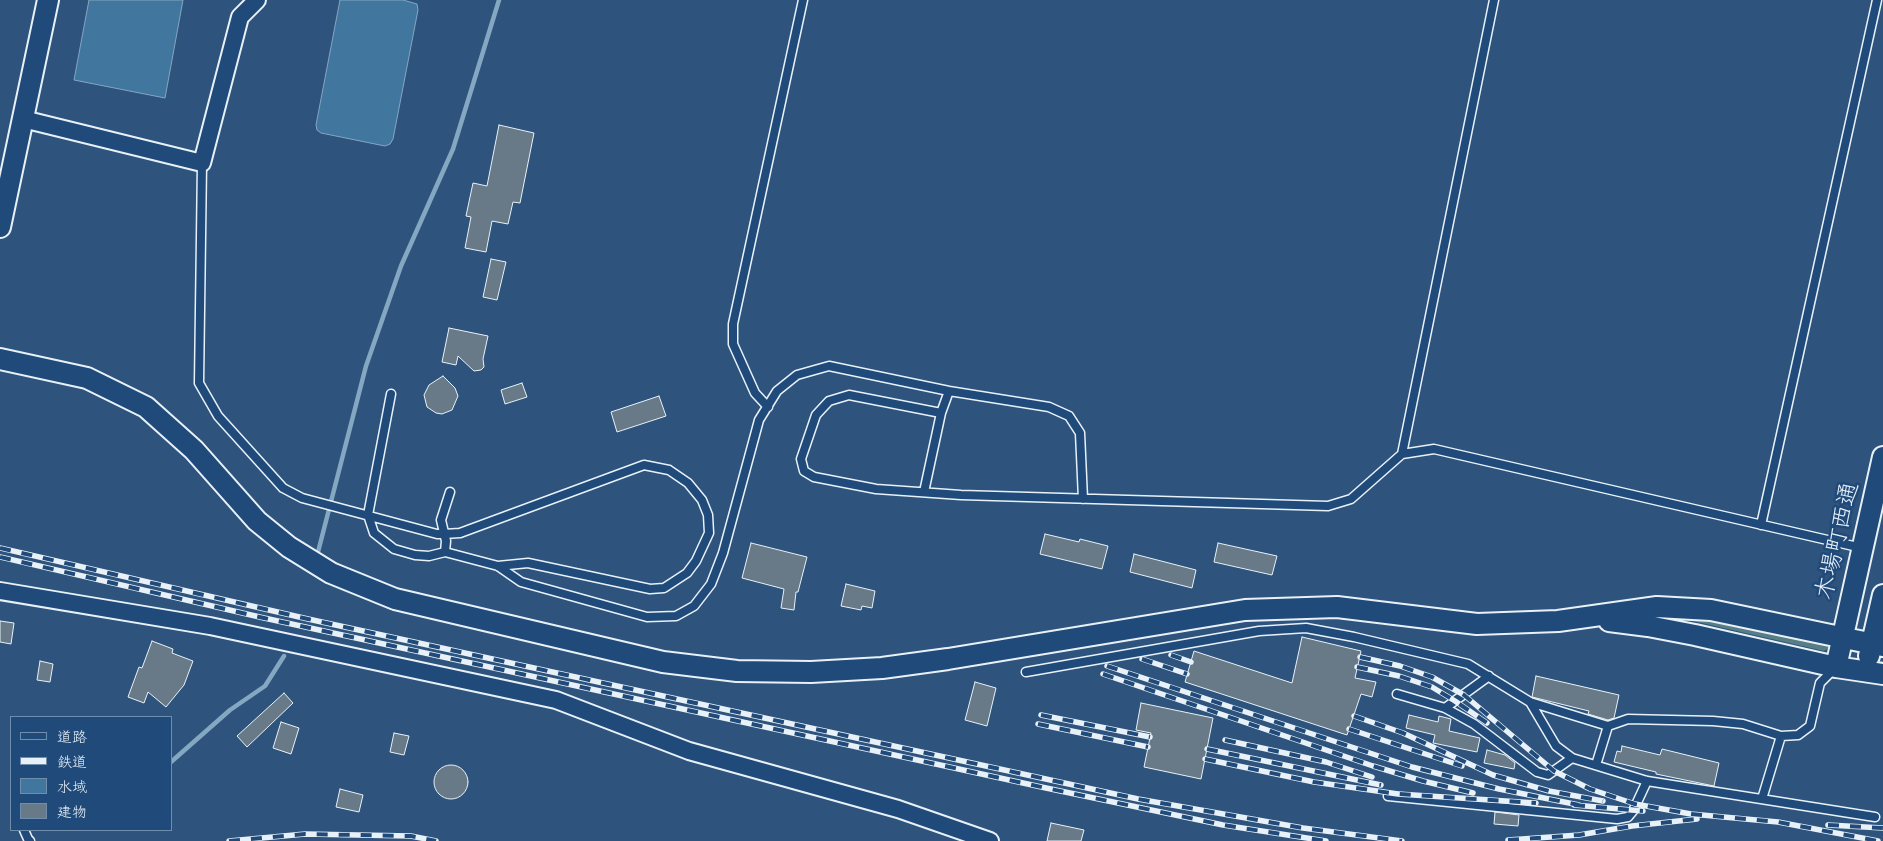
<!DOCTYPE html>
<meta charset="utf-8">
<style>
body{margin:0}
#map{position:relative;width:1883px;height:841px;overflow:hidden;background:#2e547d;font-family:Caveat,"Klee One",sans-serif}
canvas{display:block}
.legend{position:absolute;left:10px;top:716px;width:162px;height:115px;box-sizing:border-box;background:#1f4a7a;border:1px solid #6f8dac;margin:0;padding:6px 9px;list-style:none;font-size:15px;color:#e8f1f8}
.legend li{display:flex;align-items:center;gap:10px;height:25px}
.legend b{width:25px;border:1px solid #6f8dac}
</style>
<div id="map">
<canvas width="1883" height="841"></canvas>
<ul class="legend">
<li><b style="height:6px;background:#1f4a7a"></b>道路</li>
<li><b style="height:6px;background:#e8f1f8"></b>鉄道</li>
<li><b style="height:14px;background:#41769e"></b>水域</li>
<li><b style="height:14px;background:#687a88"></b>建物</li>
</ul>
</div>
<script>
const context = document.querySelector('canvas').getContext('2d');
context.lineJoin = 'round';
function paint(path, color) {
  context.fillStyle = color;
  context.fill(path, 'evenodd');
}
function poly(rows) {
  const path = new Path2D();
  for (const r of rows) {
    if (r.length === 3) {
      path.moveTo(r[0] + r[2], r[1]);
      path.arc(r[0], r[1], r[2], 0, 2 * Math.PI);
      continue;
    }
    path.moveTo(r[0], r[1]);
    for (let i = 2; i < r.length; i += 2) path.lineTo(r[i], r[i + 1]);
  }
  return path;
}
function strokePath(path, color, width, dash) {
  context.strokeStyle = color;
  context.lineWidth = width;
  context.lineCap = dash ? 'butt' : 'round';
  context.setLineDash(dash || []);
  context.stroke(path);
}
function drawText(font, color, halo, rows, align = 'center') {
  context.font = font + ' Caveat,"Klee One",sans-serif';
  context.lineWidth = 5;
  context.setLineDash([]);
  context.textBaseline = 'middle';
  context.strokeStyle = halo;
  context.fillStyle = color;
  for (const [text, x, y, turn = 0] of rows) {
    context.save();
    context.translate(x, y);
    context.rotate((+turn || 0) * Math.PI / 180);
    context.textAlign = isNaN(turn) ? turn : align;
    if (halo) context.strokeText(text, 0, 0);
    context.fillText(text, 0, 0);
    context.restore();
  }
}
paint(poly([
 [1705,617,1826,644,1829,648,1824,651,1680,618]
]), '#577e85');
const water = poly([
 [89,0,183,0,165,98,74,80,89,0],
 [340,0,403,0,417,4,418,10,393,139,390,144,385,146,321,133,317,130,316,125,340,0]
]);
paint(water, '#41769e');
strokePath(water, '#84a7c2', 1);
strokePath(poly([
 [318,552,366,366,401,266,453,149,499,0],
 [171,762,230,710,265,686,284,656]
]), '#84a7c2', 4.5);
const building = poly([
 [499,125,534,133,520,203,513,202,508,224,492,221,486,252,465,248,471,217,466,216,473,183,487,186,499,125],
 [491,259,506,262,497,300,483,297,491,259],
 [449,328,488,336,483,359,484,367,481,370,474,371,458,356,456,365,442,362,449,328],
 [443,376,455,388,458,396,452,410,442,414,436,413,427,407,424,395,429,385,443,376],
 [522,383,527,397,505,404,501,390,522,383],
 [659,396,666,416,617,432,611,412,659,396],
 [1045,534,1079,542,1080,539,1108,546,1102,569,1040,554,1045,534],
 [751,543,807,557,798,592,796,592,794,610,781,608,784,589,742,578,751,543],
 [1218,543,1277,556,1272,575,1214,562,1218,543],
 [1134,554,1196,570,1192,588,1130,572,1134,554],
 [846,584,875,591,872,608,862,606,861,610,841,606,846,584],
 [0,621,14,623,11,644,0,642,0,621],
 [1302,637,1361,651,1355,678,1376,682,1372,697,1361,694,1347,735,1185,682,1194,651,1292,683,1302,637],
 [152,641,173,649,172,653,193,661,184,685,166,707,148,692,144,703,128,697,139,667,142,668,152,641],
 [40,661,53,664,50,682,37,680,40,661],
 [1536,676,1619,695,1614,718,1608,720,1588,714,1589,711,1532,697,1536,676],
 [975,682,996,688,987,726,965,720,975,682],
 [284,693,293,703,247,747,237,736,284,693],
 [1141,703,1213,718,1201,779,1144,767,1151,733,1136,730,1141,703],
 [1409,715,1438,722,1439,716,1451,719,1449,731,1480,738,1477,752,1433,743,1435,735,1406,728,1409,715],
 [281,722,299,728,291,754,273,748,281,722],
 [394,733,409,736,404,755,390,752,394,733],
 [1622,746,1660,755,1662,749,1719,763,1714,786,1656,774,1656,772,1614,762,1617,751,1621,752,1622,746],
 [1487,750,1505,755,1515,763,1514,769,1484,763,1487,750],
 [451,782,17],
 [340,789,363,795,359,812,336,807,340,789],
 [1495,812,1519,815,1518,826,1494,824,1495,812],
 [1051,823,1084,830,1081,841,1047,841,1051,823]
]);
paint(building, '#687a88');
strokePath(building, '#e8f1f8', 1);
const service = poly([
 [202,163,199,383,218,416,283,488,302,498,437,534,444,534,460,533,644,465,669,470,688,483,702,500,708,515,709,533,696,561,687,573,664,588,650,589,528,563,498,566],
 [391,394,368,515,374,533,394,549,415,555,429,556,445,552,498,566,521,582,647,617,676,616,694,606,711,584,723,553,759,420,777,391,797,375,829,366,949,391,1049,407,1069,416,1080,433,1083,499],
 [768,407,755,393,733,344,733,324,803,0],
 [941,413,849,395,829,401,816,415,801,459,804,471,814,477,876,489,961,495,1328,506,1351,499,1402,454,1434,449,1862,548],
 [1402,454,1494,0],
 [924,492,941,413,949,391],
 [1761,525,1877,0],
 [445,552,446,541,441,520,450,492],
 [1026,672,1259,631,1306,628,1354,637,1468,664,1530,702,1608,726,1628,719,1713,721,1743,724,1781,736,1798,735,1810,726,1820,683,1834,669],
 [1397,694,1445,708,1474,724,1537,772,1548,775,1572,758],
 [1530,702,1556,746,1572,758,1647,781,1875,817],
 [1445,708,1489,676],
 [1596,765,1608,726],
 [1388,796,1617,819,1628,817,1633,811,1647,781],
 [1762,799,1781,736],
 [24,830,28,839,30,841]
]);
const minor = poly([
 [23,119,202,163,240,17,257,0],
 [0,591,210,626,556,700,689,751,898,809,990,841]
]);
const tertiary = poly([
 [0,227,48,0],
 [0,359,87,378,146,407,194,450,257,521,289,547,331,573,395,599,663,662,737,671,811,672,882,668,948,659,1245,610,1337,607,1477,624,1558,621,1657,607,1711,610,1883,646],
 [1609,621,1648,626,1695,635,1836,667,1883,674],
 [1869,656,1883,595],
 [1836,667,1883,457]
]);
strokePath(service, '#e8f1f8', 11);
strokePath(minor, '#e8f1f8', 20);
strokePath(tertiary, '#e8f1f8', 24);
strokePath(service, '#1f4a7a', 8);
strokePath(minor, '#1f4a7a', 16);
strokePath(tertiary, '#1f4a7a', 20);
const rail = poly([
 [0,548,308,619,1138,799,1303,828,1402,841],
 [0,557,264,618,1046,788,1223,825,1326,841],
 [1171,655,1191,662],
 [1360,657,1400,666,1432,677,1464,695,1554,771,1590,789,1635,804,1691,814,1778,822,1878,841],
 [1142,659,1187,674],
 [1107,666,1412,767,1499,789,1579,805],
 [1357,667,1399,676,1432,687,1455,701,1487,723],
 [1103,674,1373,766,1423,781,1473,793],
 [1041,715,1150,737],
 [1354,716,1403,733,1493,775,1549,791,1603,801],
 [1038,724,1148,747],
 [1349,729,1462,766],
 [1225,740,1326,762,1372,777],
 [1207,749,1381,785],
 [1205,759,1314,782,1398,794,1536,803],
 [1574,805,1643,811],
 [1828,825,1883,828],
 [1508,840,1579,835,1632,826,1697,819],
 [229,841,305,834,411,836,436,841]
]);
strokePath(rail, '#e8f1f8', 5.5);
strokePath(rail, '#1f4a7a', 4, [11]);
drawText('24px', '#e8f1f8', '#1f4a7a', [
 ["木場町西通",1838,541,-77]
]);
</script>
